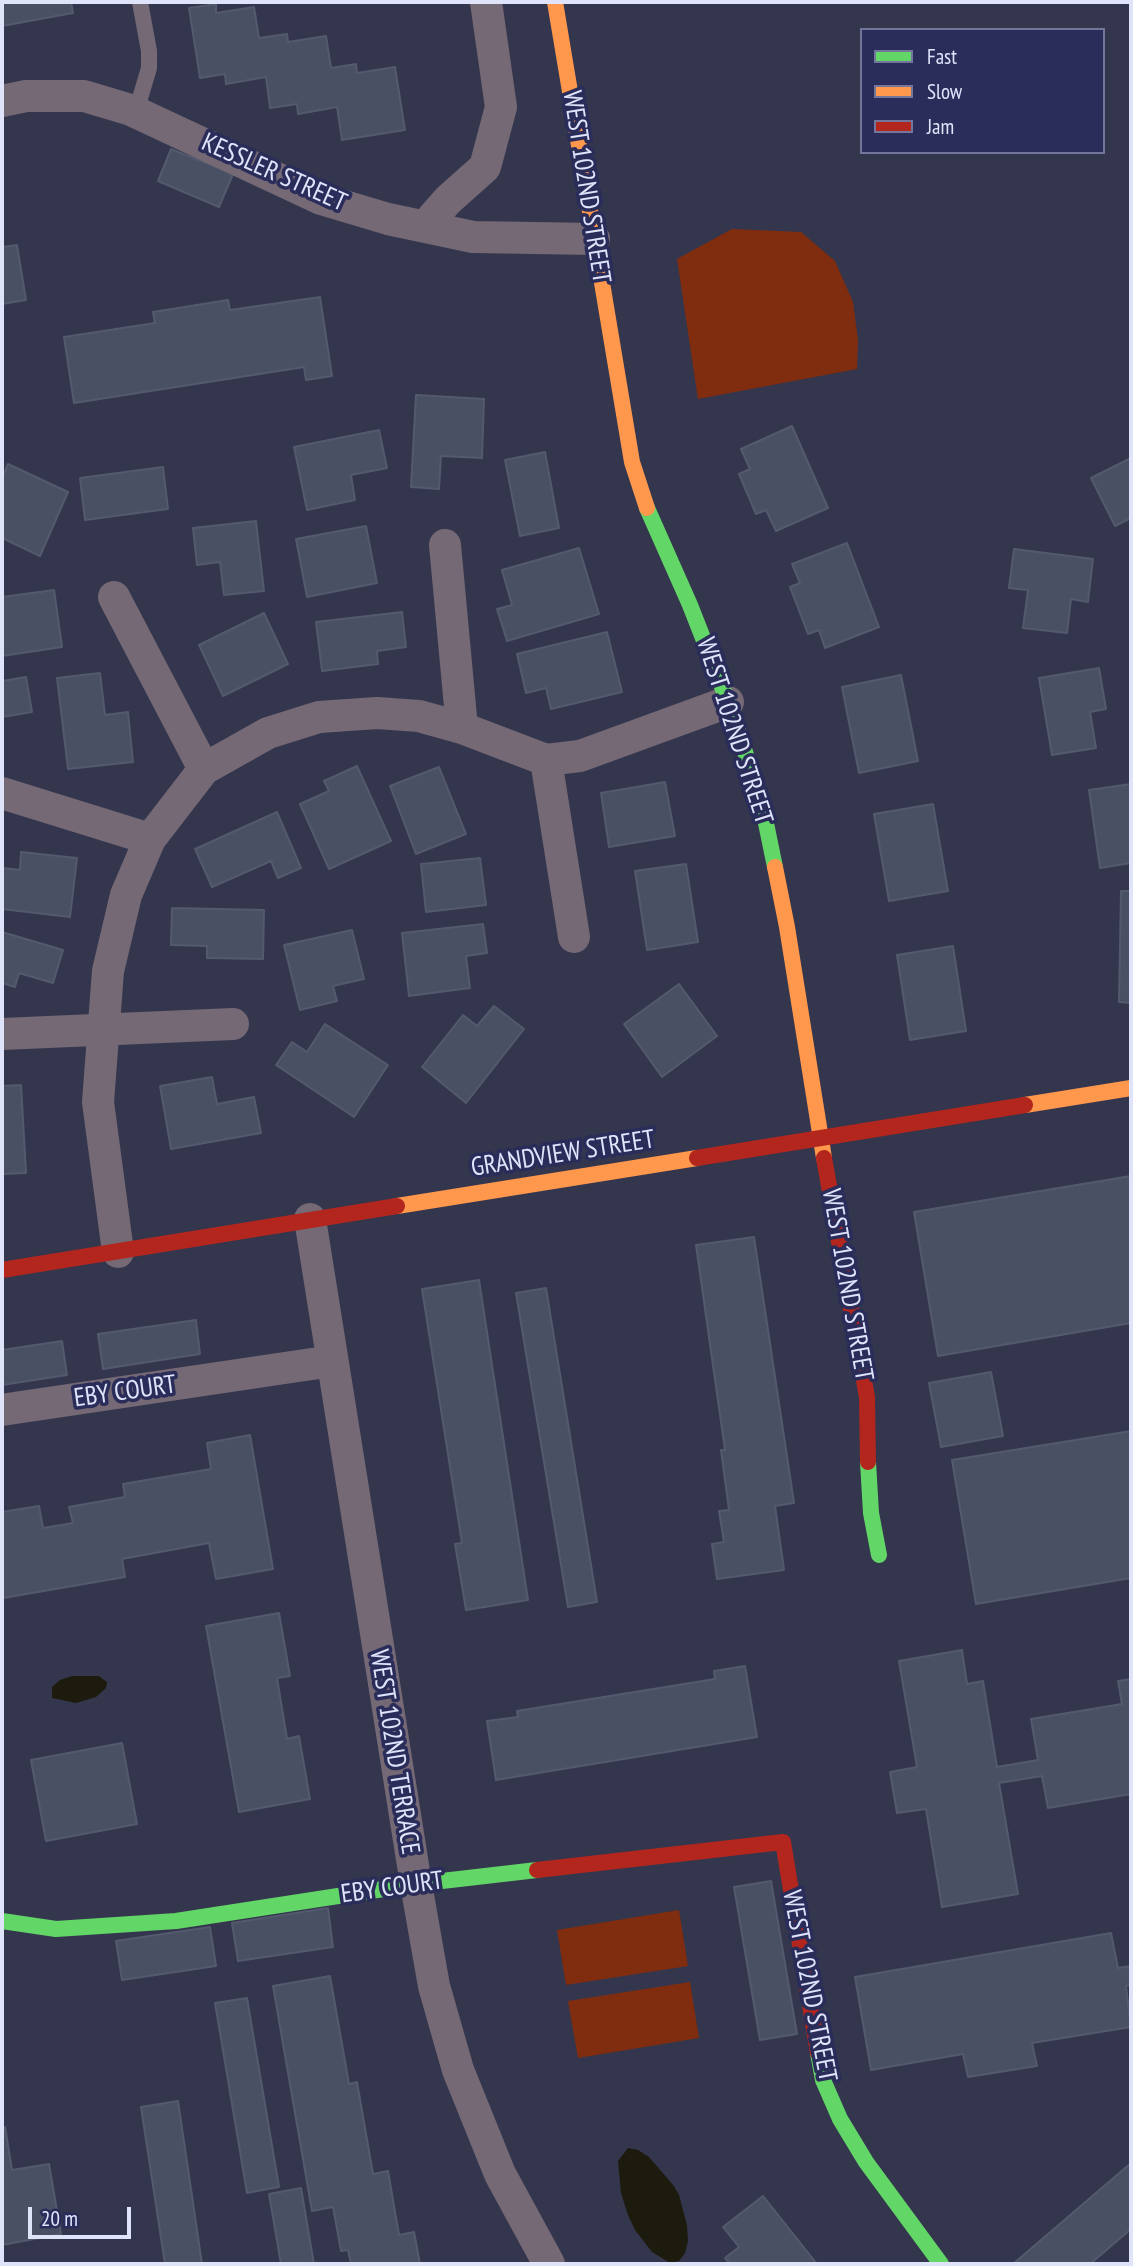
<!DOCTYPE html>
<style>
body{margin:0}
#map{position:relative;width:1133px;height:2266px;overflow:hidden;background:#34364e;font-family:"PT Sans Narrow",sans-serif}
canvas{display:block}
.frame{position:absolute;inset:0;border:4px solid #e0e4fb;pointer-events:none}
.legend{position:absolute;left:860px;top:28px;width:245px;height:126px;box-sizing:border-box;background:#2a2c59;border:2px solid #73769a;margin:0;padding:9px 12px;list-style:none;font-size:21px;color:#e0e4fb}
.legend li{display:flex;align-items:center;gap:14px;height:35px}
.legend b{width:35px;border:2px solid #73769a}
.scale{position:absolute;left:28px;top:2207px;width:103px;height:32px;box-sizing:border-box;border:4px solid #e0e4fb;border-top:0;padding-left:9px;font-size:21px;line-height:24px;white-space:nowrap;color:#e0e4fb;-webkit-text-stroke:5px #2a2c59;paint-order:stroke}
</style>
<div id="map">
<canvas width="1133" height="2266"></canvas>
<div class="frame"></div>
<ul class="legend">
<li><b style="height:9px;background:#63d668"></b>Fast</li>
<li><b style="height:9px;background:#ff974d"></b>Slow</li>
<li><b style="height:9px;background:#b3261e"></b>Jam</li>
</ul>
<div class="scale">20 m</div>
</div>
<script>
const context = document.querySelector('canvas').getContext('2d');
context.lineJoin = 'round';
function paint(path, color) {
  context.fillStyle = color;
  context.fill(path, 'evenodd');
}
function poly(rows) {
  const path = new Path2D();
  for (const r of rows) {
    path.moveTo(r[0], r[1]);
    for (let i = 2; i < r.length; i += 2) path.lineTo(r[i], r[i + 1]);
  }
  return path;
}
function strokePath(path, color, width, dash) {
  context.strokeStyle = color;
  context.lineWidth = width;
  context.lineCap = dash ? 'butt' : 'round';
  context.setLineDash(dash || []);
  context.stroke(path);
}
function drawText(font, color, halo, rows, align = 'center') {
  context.font = font + ' "PT Sans Narrow",sans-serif';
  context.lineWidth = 7;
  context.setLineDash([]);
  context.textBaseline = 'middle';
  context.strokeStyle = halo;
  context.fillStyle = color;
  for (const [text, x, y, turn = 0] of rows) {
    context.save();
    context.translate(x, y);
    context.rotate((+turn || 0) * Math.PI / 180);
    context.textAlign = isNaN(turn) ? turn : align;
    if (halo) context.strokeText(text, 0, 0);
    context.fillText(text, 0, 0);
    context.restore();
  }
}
paint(poly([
 [732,229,801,232,835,261,853,302,858,340,857,369,698,399,677,259],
 [679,1910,688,1966,566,1985,557,1930],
 [690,1982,699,2038,578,2058,568,2001]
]), '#802c0e');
paint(poly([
 [72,1676,99,1676,107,1682,106,1688,96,1697,76,1703,52,1698,52,1687,60,1680],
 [628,2148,638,2150,649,2157,674,2186,679,2195,687,2225,688,2241,685,2253,679,2261,670,2263,652,2252,635,2230,628,2215,621,2193,618,2161]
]), '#1d1b0d');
const building = poly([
 [2,2,71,2,73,13,2,26,2,2],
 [216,4,216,13,254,7,259,38,287,34,288,42,326,36,331,68,356,64,357,73,395,67,405,130,342,140,337,107,298,114,297,104,270,108,266,77,226,84,225,74,200,78,189,8,216,4],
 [171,149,233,174,219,207,158,181,171,149],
 [17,245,26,300,2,304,2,247,17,245],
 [320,297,332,376,306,380,304,367,74,403,64,337,155,323,153,312,228,300,230,310,320,297],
 [416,395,484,399,482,458,441,456,439,489,411,487,416,395],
 [792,426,828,508,776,531,766,510,756,514,739,474,750,469,741,449,792,426],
 [379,430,387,468,351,475,355,500,307,510,294,447,379,430],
 [545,452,559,528,520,536,505,460,545,452],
 [1131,458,1131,518,1115,526,1091,478,1131,458],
 [8,464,68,492,40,556,2,538,2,478,8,464],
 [163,467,168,509,85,520,80,478,163,467],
 [256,521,264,591,224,595,220,562,197,565,193,528,256,521],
 [366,526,377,583,307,597,296,539,366,526],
 [847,543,879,627,825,648,819,630,808,634,790,587,800,583,792,564,847,543],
 [579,548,599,614,507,641,497,609,512,605,502,570,579,548],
 [1014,549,1093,559,1088,602,1071,599,1067,633,1023,628,1028,590,1009,588,1014,549],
 [54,590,62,647,2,656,2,597,54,590],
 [402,612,406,647,377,651,378,664,322,671,316,622,402,612],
 [264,613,288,664,223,696,199,645,264,613],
 [607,632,622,692,551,709,546,688,526,693,517,654,607,632],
 [1099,668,1106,709,1090,712,1096,748,1052,755,1039,678,1099,668],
 [100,673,105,715,128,712,133,762,68,769,57,678,100,673],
 [901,675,918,761,859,773,842,687,901,675],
 [26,677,32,712,2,717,2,681,26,677],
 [357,766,391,841,329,869,300,804,329,791,324,781,357,766],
 [439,767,466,834,416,854,390,786,439,767],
 [665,782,675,836,609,847,601,793,665,782],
 [1131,784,1131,863,1100,868,1089,790,1131,784],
 [933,804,948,891,889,901,874,814,933,804],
 [277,812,301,868,278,878,271,861,212,887,195,849,277,812],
 [21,852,77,858,70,917,2,909,2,868,20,870,21,852],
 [480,858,486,905,426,912,421,864,480,858],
 [686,864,698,942,647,950,635,871,686,864],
 [1121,891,1131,891,1131,1003,1119,1002,1121,891],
 [172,908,264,910,263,959,207,958,207,946,171,945,172,908],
 [483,924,487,953,466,956,470,988,409,996,402,933,483,924],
 [352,930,364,979,333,986,337,1001,300,1010,284,945,352,930],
 [2,932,63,950,53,983,19,973,15,987,2,983,2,932],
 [953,946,966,1031,910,1040,897,955,953,946],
 [679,984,717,1036,662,1077,624,1024,679,984],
 [494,1006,524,1029,466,1103,422,1067,463,1015,477,1026,494,1006],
 [325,1024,388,1065,354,1117,276,1065,292,1042,307,1052,325,1024],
 [212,1077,217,1104,254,1097,261,1133,171,1149,160,1086,212,1077],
 [21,1085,26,1173,2,1174,2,1086,21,1085],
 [1131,1176,1131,1323,938,1356,914,1212,1131,1176],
 [754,1237,794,1503,775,1506,784,1570,717,1579,712,1544,724,1542,719,1511,729,1510,721,1450,725,1450,696,1245,754,1237],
 [479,1280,528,1600,466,1610,455,1544,462,1543,422,1289,479,1280],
 [546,1288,597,1602,568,1607,516,1293,546,1288],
 [196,1320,200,1354,103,1369,98,1334,196,1320],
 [62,1341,67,1375,2,1385,2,1350,62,1341],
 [991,1372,1003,1436,941,1447,929,1383,991,1372],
 [1131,1431,1131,1578,976,1604,952,1460,1131,1431],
 [250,1435,273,1569,216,1579,209,1543,122,1559,125,1577,3,1598,2,1512,39,1506,43,1528,73,1523,69,1507,125,1497,123,1484,211,1469,207,1443,250,1435],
 [279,1613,290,1676,277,1678,287,1739,299,1736,310,1799,239,1812,206,1626,279,1613],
 [962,1650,967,1684,983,1681,997,1767,1038,1760,1031,1719,1122,1704,1118,1681,1131,1679,1131,1794,1048,1808,1042,1776,999,1783,1018,1894,942,1907,926,1809,897,1813,890,1772,917,1767,899,1661,962,1650],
 [745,1666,757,1737,496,1780,487,1721,518,1717,517,1711,715,1679,714,1671,745,1666],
 [122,1743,137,1824,46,1841,31,1760,122,1743],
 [771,1881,797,2034,760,2040,734,1887,771,1881],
 [328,1908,333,1947,238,1961,232,1923,328,1908],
 [210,1927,216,1966,122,1980,116,1941,210,1927],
 [1111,1933,1118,1968,1131,1966,1131,1985,1126,1986,1131,2027,1032,2043,1037,2066,968,2077,963,2054,871,2070,855,1977,1111,1933],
 [330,1976,349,2084,357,2082,373,2174,388,2171,399,2235,414,2232,420,2264,351,2264,348,2250,341,2251,333,2207,312,2211,273,1986,330,1976],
 [247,1998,279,2187,247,2193,215,2003,247,1998],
 [178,2101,202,2264,165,2264,141,2107,178,2101],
 [2,2127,5,2127,12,2170,49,2164,61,2234,2,2245,2,2127],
 [1131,2163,1131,2229,1090,2264,1013,2264,1131,2163],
 [301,2188,314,2264,281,2264,269,2194,301,2188],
 [763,2196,817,2264,730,2264,725,2258,739,2247,723,2227,763,2196]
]);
paint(building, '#4a5063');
strokePath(building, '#545a6e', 2);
strokePath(poly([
 [136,112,149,68,149,51,140,2]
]), '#756975', 16);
strokePath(poly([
 [2,101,26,96,84,96,131,110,321,199,388,219,473,237,594,239],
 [425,226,448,200,485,167,501,107,486,2],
 [445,545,462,728,546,760,580,756,728,702],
 [114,597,204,769],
 [546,760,574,937],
 [2,793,150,839],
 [2,1034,233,1024],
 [310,1219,416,1884,434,1986,458,2070,500,2174,549,2264],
 [118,1252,98,1102,108,971,126,895,150,839,204,769,268,733,319,717,377,713,419,716,462,728],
 [2,1410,332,1361]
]), '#756975', 32);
strokePath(poly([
 [647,508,690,605,728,702,761,799,775,867],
 [868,1462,871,1513,879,1555],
 [2,1921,56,1929,176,1921,416,1884,537,1870],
 [818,2053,823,2080,840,2119,866,2162,941,2264]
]), '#63d668', 16);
strokePath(poly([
 [555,2,632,462,647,508],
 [775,867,787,927,824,1158],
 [1025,1105,1131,1088],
 [397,1206,697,1158]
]), '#ff974d', 16);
strokePath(poly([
 [697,1158,1025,1105],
 [824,1158,867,1397,868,1462],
 [2,1270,397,1206],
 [537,1870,783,1842,818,2053]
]), '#b3261e', 16);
drawText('26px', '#e0e4fb', '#2a2c59', [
 ["KESSLER STREET",274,173,24],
 ["WEST 102ND STREET",586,187,81],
 ["WEST 102ND STREET",734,731,72],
 ["GRANDVIEW STREET",563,1154,-9],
 ["WEST 102ND STREET",847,1285,80],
 ["EBY COURT",125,1392,-8],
 ["WEST 102ND TERRACE",394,1752,81],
 ["EBY COURT",392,1888,-8],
 ["WEST 102ND STREET",809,1986,79]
]);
</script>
